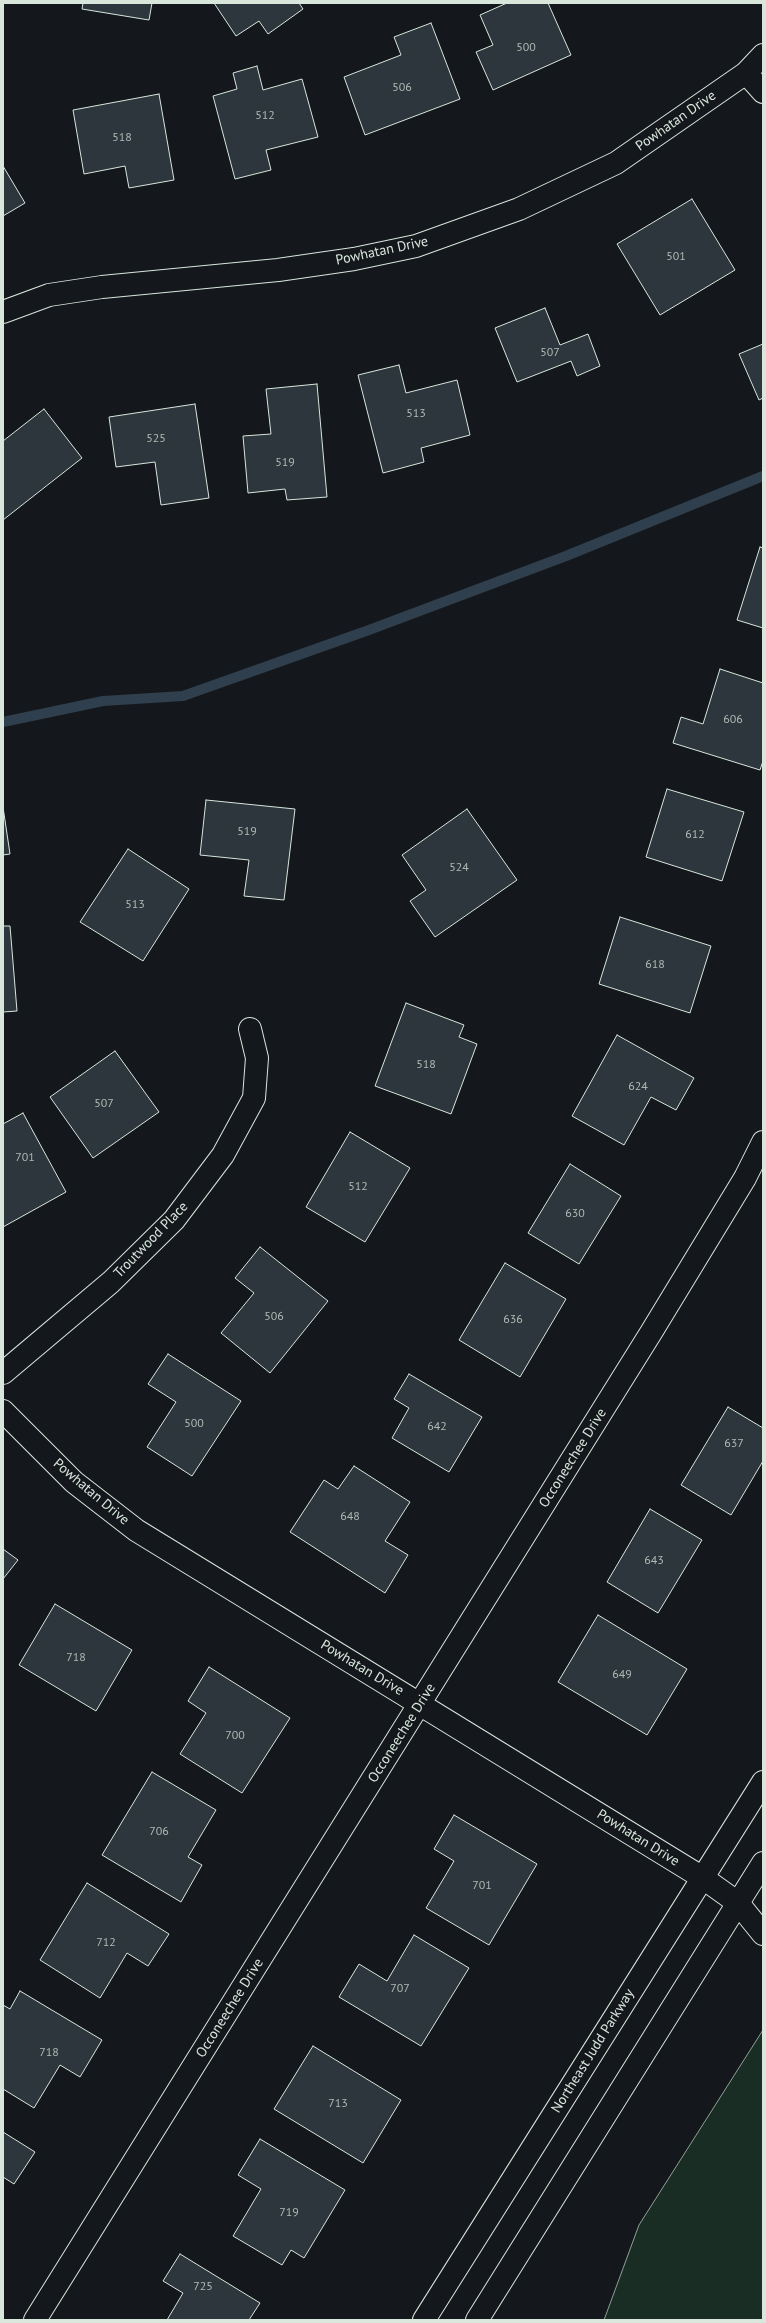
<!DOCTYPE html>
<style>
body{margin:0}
#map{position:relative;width:766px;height:2323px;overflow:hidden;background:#14181c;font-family:"PT Sans",sans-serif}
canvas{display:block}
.frame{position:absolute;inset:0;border:4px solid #d8e6dc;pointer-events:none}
</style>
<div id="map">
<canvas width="766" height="2323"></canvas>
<div class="frame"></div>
</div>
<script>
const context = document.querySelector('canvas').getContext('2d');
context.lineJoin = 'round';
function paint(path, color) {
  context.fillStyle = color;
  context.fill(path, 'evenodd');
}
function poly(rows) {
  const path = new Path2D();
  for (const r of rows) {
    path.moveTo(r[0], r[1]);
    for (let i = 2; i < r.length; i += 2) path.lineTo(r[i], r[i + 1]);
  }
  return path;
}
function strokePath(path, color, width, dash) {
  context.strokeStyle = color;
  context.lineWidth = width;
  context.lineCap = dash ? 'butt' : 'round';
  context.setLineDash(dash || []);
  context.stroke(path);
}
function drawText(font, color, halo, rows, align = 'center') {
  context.font = font + ' "PT Sans",sans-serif';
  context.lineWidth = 3;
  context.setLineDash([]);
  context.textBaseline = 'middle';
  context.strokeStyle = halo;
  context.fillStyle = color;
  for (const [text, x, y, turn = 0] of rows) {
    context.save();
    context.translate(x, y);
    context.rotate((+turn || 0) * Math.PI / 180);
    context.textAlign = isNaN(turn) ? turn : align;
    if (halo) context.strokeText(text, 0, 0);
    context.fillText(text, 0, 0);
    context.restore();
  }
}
const green = poly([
 [763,2030,763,2320,604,2320,639,2225,763,2030]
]);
paint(green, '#1a2d24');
strokePath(green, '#939e99', 1);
strokePath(poly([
 [3,722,103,701,183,696,369,630,566,556,763,476]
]), '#2f3f4d', 10);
const building = poly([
 [83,3,152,3,149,20,82,9,83,3],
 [214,3,299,3,303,9,268,34,259,21,236,36,214,3],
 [507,3,548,3,571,55,493,90,476,52,493,45,480,15,507,3],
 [431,23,460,99,365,135,344,77,401,55,394,37,431,23],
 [257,66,263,90,302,79,318,137,266,150,271,170,235,179,213,96,237,89,233,73,257,66],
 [159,94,174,180,129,188,125,166,84,174,73,110,159,94],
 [3,166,25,203,3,216,3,166],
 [692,199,735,270,660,315,617,244,692,199],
 [545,308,560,345,588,334,600,366,577,376,571,361,517,382,495,328,545,308],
 [763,344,763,398,759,400,739,354,763,344],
 [399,365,406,393,457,380,470,435,421,448,424,462,383,473,358,375,399,365],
 [317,384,327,497,287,500,285,489,248,493,243,436,271,434,266,389,317,384],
 [195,404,209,498,161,505,155,462,116,467,109,417,195,404],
 [44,409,82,458,3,520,3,441,44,409],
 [760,547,763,548,763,628,737,620,760,547],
 [720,669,763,683,763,761,760,770,673,743,681,717,703,724,720,669],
 [667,789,744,812,722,881,646,857,667,789],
 [206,800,295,809,284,900,244,896,249,860,200,855,206,800],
 [3,807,10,854,3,855,3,807],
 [467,809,517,880,435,937,410,901,426,890,402,855,467,809],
 [128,849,189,889,143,961,80,922,128,849],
 [620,917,711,946,690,1013,599,984,620,917],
 [3,926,10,926,17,1011,3,1012,3,926],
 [406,1003,464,1025,459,1037,477,1044,451,1114,375,1086,406,1003],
 [617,1035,694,1078,676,1110,651,1097,624,1145,572,1116,617,1035],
 [115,1051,159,1112,93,1158,50,1097,115,1051],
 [23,1113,66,1192,3,1227,3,1124,23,1113],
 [350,1132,410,1168,365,1242,306,1207,350,1132],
 [570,1164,621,1196,579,1264,528,1233,570,1164],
 [260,1247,328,1301,270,1373,221,1333,254,1293,235,1278,260,1247],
 [505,1263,566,1299,520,1377,459,1340,505,1263],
 [168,1354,241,1401,192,1476,147,1447,176,1402,148,1384,168,1354],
 [409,1374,482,1417,449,1472,392,1438,409,1408,394,1399,409,1374],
 [728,1407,763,1428,763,1461,731,1515,681,1485,728,1407],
 [354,1466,410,1502,385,1541,408,1555,385,1593,290,1532,324,1480,338,1489,354,1466],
 [650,1509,702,1540,658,1613,607,1582,650,1509],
 [3,1549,18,1560,3,1579,3,1549],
 [55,1604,132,1650,96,1711,19,1665,55,1604],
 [598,1615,687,1669,647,1735,558,1682,598,1615],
 [209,1667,290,1718,242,1793,180,1754,206,1713,188,1701,209,1667],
 [152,1772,216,1810,188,1857,202,1865,181,1902,102,1855,152,1772],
 [454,1815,537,1864,489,1945,426,1908,454,1861,434,1849,454,1815],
 [87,1883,169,1934,148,1966,127,1953,100,1998,40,1960,87,1883],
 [414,1935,469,1968,421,2046,339,1997,359,1964,387,1981,414,1935],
 [20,1991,102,2040,80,2077,60,2065,34,2108,3,2089,3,2005,10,2009,20,1991],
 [313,2046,401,2100,363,2163,274,2109,313,2046],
 [3,2132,35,2152,14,2184,3,2177,3,2132],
 [260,2139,345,2190,304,2258,291,2250,282,2265,233,2236,261,2189,238,2175,260,2139],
 [180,2254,260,2303,249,2320,167,2320,183,2293,163,2281,180,2254]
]);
paint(building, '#2c363c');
strokePath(building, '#d8e6dc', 1);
const street = poly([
 [746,73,763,92],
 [3,312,49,295,102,287,278,270,354,259,416,246,519,209,616,163,746,73,763,55],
 [3,1373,111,1282,174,1220,223,1155,254,1098,257,1058,250,1029],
 [3,1411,74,1482,136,1530,703,1878,738,1903,763,1934],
 [35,2320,652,1331,745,1178,763,1142]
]);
const highway = poly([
 [424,2320,763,1782],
 [477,2320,763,1863]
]);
strokePath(street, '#d8e6dc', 24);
strokePath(highway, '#d8e6dc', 24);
strokePath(street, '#14181c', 22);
strokePath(highway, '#14181c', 22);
drawText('12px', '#adbab4', null, [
 ["500",526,48],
 ["506",402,88],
 ["512",265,116],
 ["518",122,138],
 ["501",676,257],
 ["507",550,353],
 ["513",416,414],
 ["525",156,439],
 ["519",285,463],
 ["606",733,720],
 ["519",247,832],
 ["612",695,835],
 ["524",459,868],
 ["513",135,905],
 ["618",655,965],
 ["518",426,1065],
 ["624",638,1087],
 ["507",104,1104],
 ["701",25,1158],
 ["512",358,1187],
 ["630",575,1214],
 ["506",274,1317],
 ["636",513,1320],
 ["500",194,1424],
 ["642",437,1427],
 ["637",734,1444],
 ["648",350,1517],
 ["643",654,1561],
 ["718",76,1658],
 ["649",622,1675],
 ["700",235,1736],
 ["706",159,1832],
 ["701",482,1886],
 ["712",106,1943],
 ["707",400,1989],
 ["718",49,2053],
 ["713",338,2104],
 ["719",289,2213],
 ["725",203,2287]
]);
drawText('14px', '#d8e6dc', '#14181c', [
 ["Powhatan Drive",676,121,-35],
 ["Powhatan Drive",382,251,-12],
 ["Troutwood Place",151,1240,-46],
 ["Occoneechee Drive",573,1458,-58],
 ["Powhatan Drive",91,1492,40],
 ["Powhatan Drive",362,1668,31],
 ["Occoneechee Drive",402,1733,-58],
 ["Powhatan Drive",638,1838,32],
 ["Occoneechee Drive",230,2008,-58],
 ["Northeast Judd Parkway",593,2051,-58]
]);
</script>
